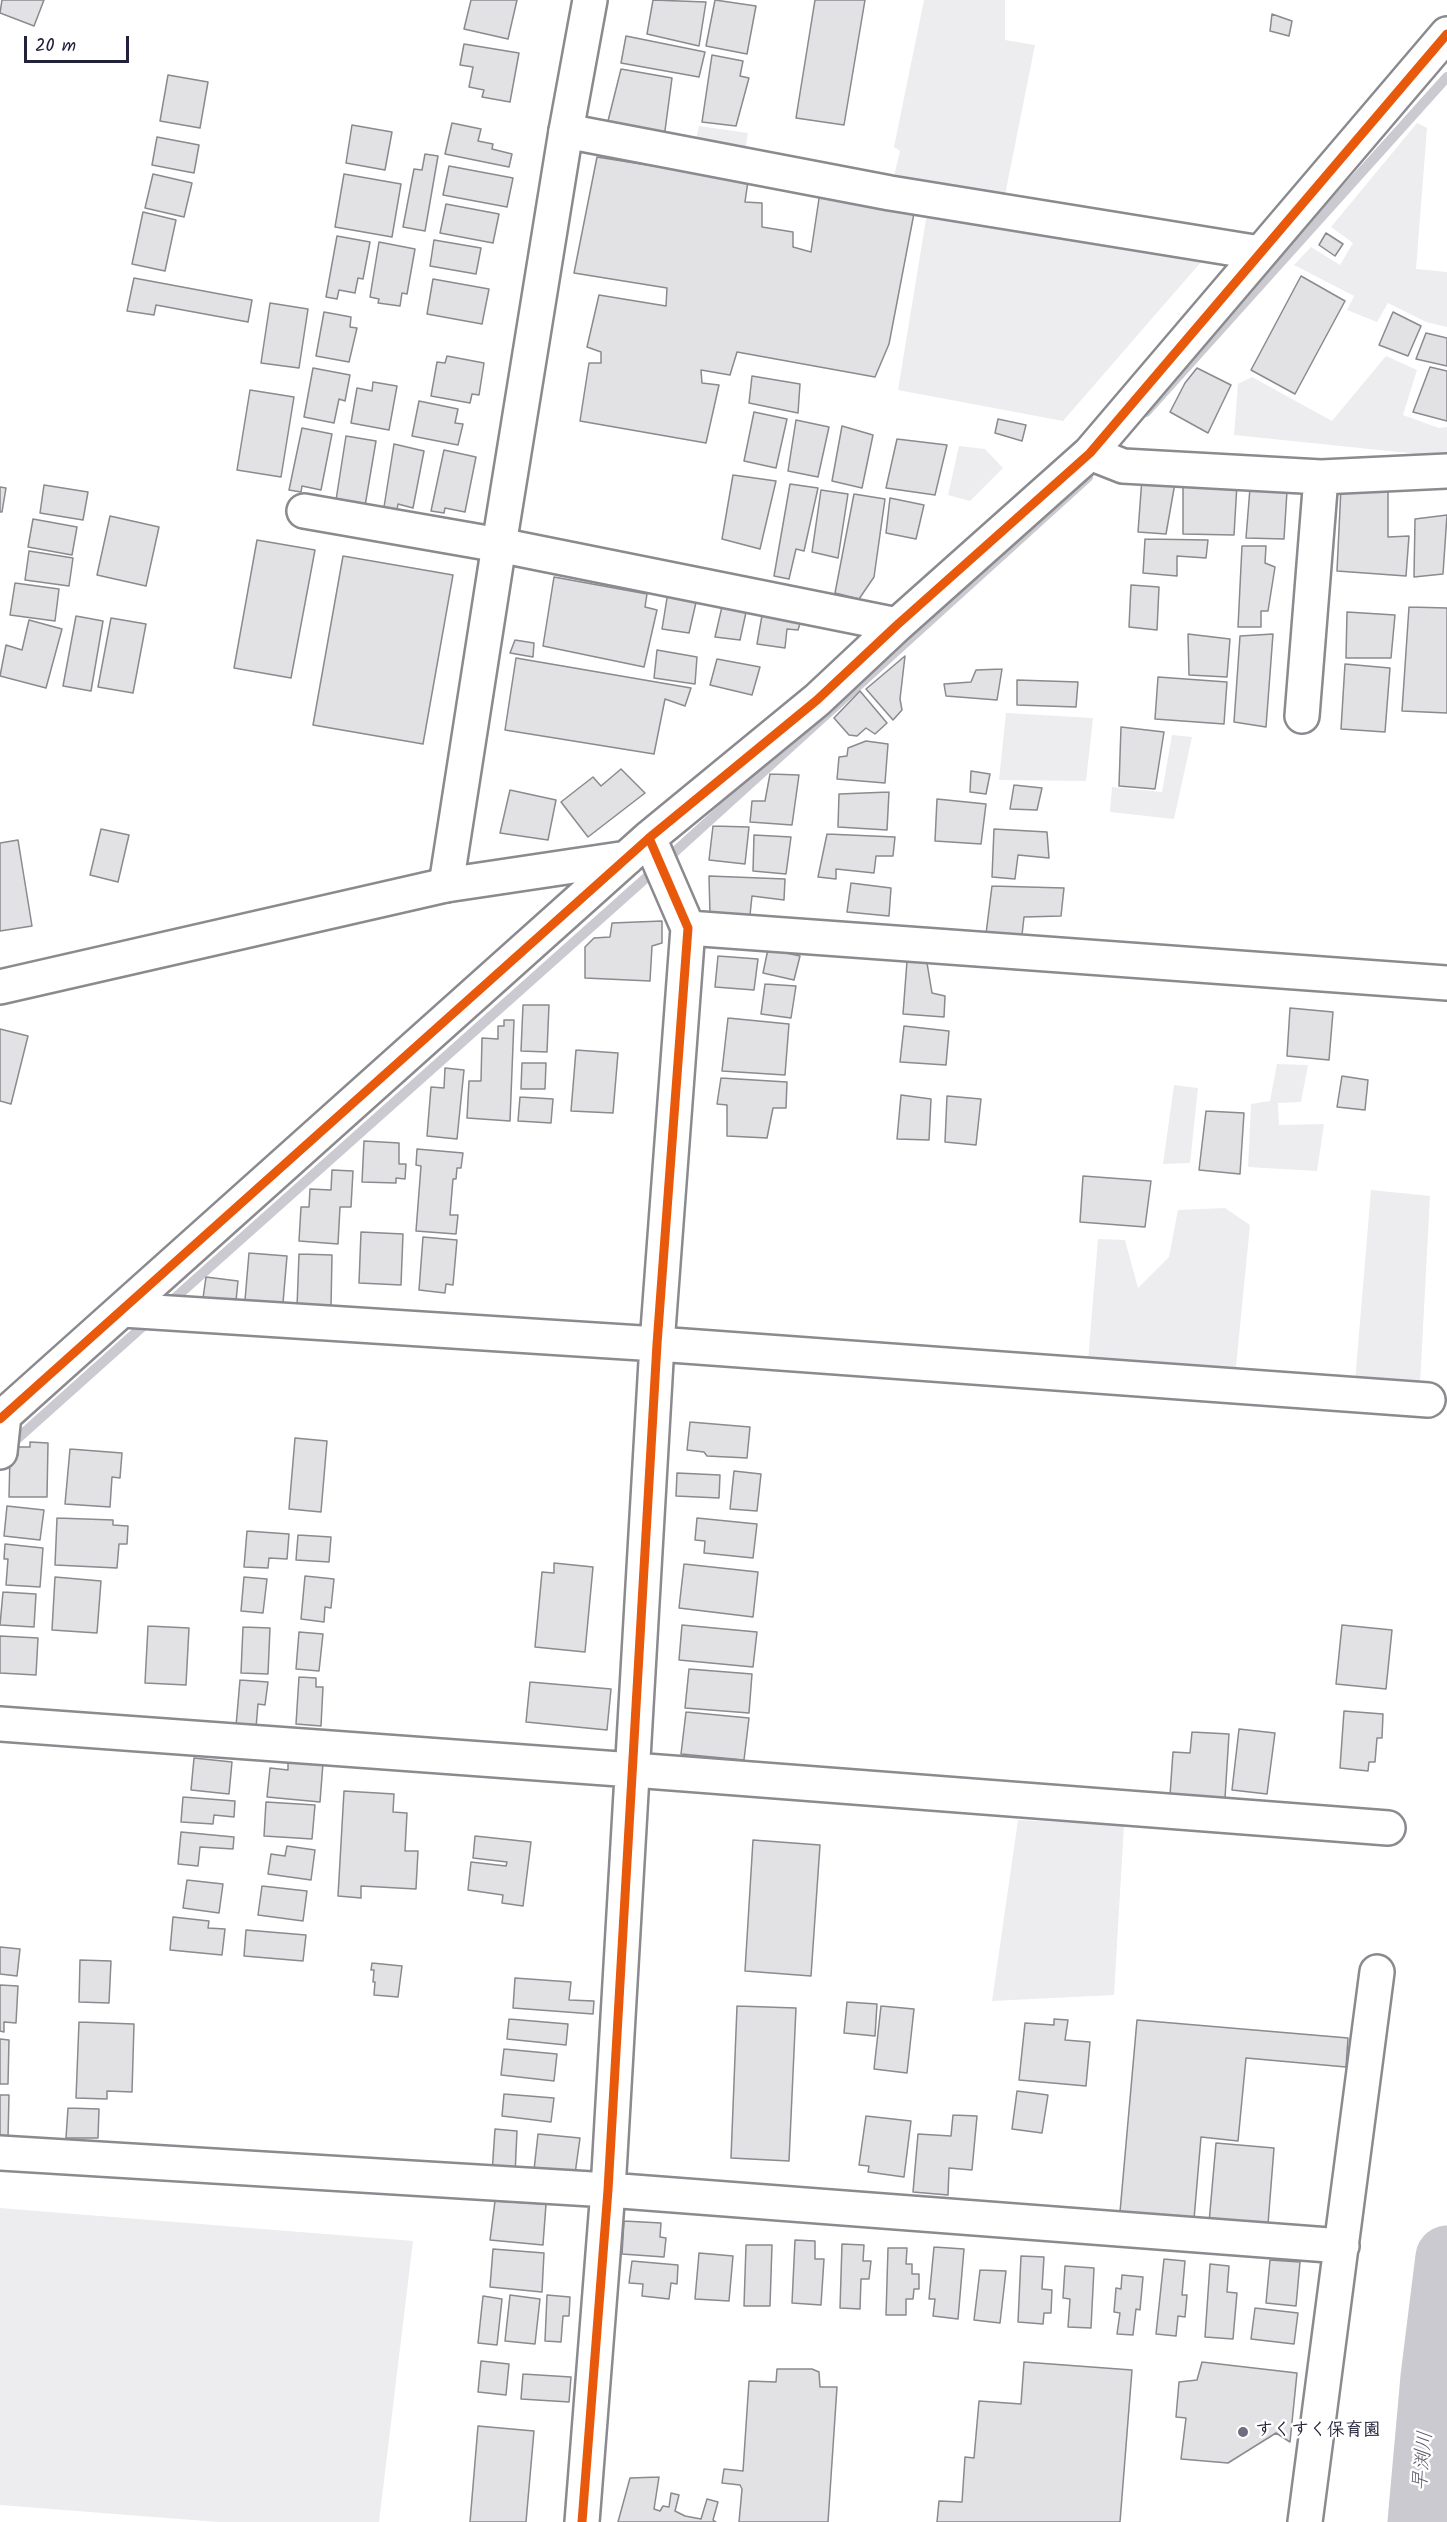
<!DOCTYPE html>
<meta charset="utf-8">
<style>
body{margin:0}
#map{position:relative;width:1447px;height:2522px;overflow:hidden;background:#fff;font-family:Kalam,sans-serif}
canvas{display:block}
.scale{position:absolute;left:24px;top:36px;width:105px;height:27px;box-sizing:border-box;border:3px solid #22223b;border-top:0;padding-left:8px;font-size:18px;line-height:21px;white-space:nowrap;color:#22223b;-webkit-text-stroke:4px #fff;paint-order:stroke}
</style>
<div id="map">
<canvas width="1447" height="2522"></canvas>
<div class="scale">20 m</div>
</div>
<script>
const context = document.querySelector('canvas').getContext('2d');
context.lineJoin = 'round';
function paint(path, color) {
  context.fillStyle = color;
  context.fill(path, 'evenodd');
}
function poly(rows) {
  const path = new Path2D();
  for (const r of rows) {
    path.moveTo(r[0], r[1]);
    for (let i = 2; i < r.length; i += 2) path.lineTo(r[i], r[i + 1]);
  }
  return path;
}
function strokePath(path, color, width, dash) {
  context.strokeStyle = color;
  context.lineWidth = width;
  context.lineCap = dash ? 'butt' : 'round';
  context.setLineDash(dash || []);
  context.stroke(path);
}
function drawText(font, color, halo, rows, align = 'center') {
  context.font = font + ' Kalam,"Klee One",sans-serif';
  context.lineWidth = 5;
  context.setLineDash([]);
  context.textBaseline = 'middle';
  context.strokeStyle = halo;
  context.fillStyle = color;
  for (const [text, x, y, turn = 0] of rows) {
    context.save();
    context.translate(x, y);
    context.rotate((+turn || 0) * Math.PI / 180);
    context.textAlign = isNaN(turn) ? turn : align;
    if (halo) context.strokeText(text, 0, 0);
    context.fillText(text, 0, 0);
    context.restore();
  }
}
paint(poly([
 [924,0,1005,0,1005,40,1035,45,1002,210,890,193,900,151,894,147],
 [1417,123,1427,128,1416,269,1447,272,1447,327,1426,322,1388,303,1377,322,1347,310,1354,296,1294,265,1311,247,1340,265,1353,243,1331,227],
 [699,126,748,133,745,152,695,144],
 [928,207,1208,254,1063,421,898,390],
 [1386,356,1417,370,1403,415,1439,428,1447,427,1447,457,1234,435,1238,384,1252,377,1332,421],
 [959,446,985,449,1003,468,970,501,948,495],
 [1006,713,1093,718,1086,781,999,780],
 [1172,735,1192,737,1174,819,1110,812,1112,787,1162,792],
 [1277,1064,1308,1065,1301,1102,1278,1103,1279,1125,1324,1124,1317,1171,1248,1167,1251,1104,1270,1101],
 [1174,1085,1198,1088,1190,1163,1163,1164],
 [1371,1190,1430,1196,1420,1384,1355,1381],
 [1225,1208,1250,1225,1236,1367,1088,1361,1098,1239,1125,1240,1138,1288,1169,1257,1178,1210],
 [1018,1820,1124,1825,1114,1995,992,2001],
 [0,2208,413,2241,379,2522,218,2522,0,2505]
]), '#ededef');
strokePath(poly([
 [1146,412,1447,77],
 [167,1305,647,877,1088,477],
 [8,1447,151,1319]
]), '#cacad0', 10);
strokePath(poly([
 [1419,2522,1432,2377,1447,2257]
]), '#cacad0', 63);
const building = poly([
 [2,0,44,0,34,26,0,13,2,0],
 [471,0,517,0,508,39,464,29,471,0],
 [653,0,706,2,699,46,647,34,653,0],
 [715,0,756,6,747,54,706,46,715,0],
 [815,0,865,0,844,125,796,118,815,0],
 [1272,14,1292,21,1289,36,1270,31,1272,14],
 [626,36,705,52,699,77,621,63,626,36],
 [464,44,519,53,510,102,482,97,484,90,469,87,473,67,460,65,464,44],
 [712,55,743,61,740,76,749,78,736,126,702,122,712,55],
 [621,69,672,78,664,138,607,125,621,69],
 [168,75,208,82,200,128,160,121,168,75],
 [452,123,481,129,478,141,493,144,492,149,512,154,509,167,445,154,452,123],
 [352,125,392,132,385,170,346,163,352,125],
 [157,137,199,145,194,173,152,165,157,137],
 [425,154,438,156,425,231,403,227,414,169,422,170,425,154],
 [597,157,748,181,745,202,762,203,762,227,793,232,793,247,811,252,820,192,915,208,889,344,875,377,737,352,730,375,701,370,702,383,719,385,706,443,580,421,589,363,601,363,601,352,587,347,599,295,666,306,667,288,574,273,597,157],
 [449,166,513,178,507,207,443,195,449,166],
 [153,174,192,183,184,217,145,208,153,174],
 [344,174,401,184,392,237,335,227,344,174],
 [446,204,499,214,493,243,440,233,446,204],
 [143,212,176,220,165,271,132,264,143,212],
 [1326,233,1343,244,1335,256,1319,245,1326,233],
 [337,236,370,242,363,279,358,278,355,293,339,290,337,299,326,297,337,236],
 [434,240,481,248,476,274,430,266,434,240],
 [379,242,415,249,407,294,402,293,400,306,378,303,379,299,370,297,379,242],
 [1301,276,1345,301,1295,394,1251,370,1301,276],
 [134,278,252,300,248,322,156,305,154,315,127,311,134,278],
 [433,279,489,289,482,324,427,314,433,279],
 [270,303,308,309,299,368,261,363,270,303],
 [324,312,351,317,350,327,357,328,349,362,316,356,324,312],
 [1393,312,1421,326,1408,356,1379,345,1393,312],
 [1426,333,1447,338,1447,366,1416,359,1426,333],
 [447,356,484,363,479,395,472,394,470,403,431,396,437,362,445,363,447,356],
 [1430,367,1447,371,1447,421,1413,412,1430,367],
 [313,368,350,375,345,401,339,399,334,423,304,417,313,368],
 [1197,368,1231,385,1208,433,1170,412,1185,383,1197,368],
 [752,376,800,384,798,413,749,403,752,376],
 [373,382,397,386,389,430,351,423,357,388,372,391,373,382],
 [250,390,294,397,281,477,237,470,250,390],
 [419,401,458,409,455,423,463,424,458,445,412,436,419,401],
 [754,412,787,419,776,468,744,461,754,412],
 [998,419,1026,425,1022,441,995,433,998,419],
 [796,420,829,427,818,477,788,471,796,420],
 [842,426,873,435,862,488,832,481,842,426],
 [302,428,332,434,321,490,302,486,301,492,289,490,302,428],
 [346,436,376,441,365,506,336,500,346,436],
 [897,439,947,445,935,495,886,488,897,439],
 [394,444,424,451,413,508,398,504,397,510,384,507,394,444],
 [444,450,476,457,465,512,445,508,444,513,431,511,444,450],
 [733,475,776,481,760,549,722,539,733,475],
 [1142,478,1175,483,1166,534,1138,532,1142,478],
 [1183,478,1237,484,1234,535,1183,534,1183,478],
 [790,484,818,488,804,551,796,549,789,579,774,576,790,484],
 [44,485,88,492,83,520,40,513,44,485],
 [0,487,6,488,2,512,0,512,0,487],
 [1341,487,1388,489,1388,537,1409,536,1406,576,1337,571,1341,487],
 [1250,488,1287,491,1284,539,1246,538,1250,488],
 [821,490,848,494,838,558,812,552,821,490],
 [854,494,885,499,874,577,859,599,835,593,854,494],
 [890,498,924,505,916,539,886,533,890,498],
 [1447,515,1443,574,1414,577,1415,519,1447,515],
 [110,516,159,527,146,586,97,575,110,516],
 [33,519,77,527,72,555,28,547,33,519],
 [1145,539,1208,540,1206,558,1177,556,1177,576,1143,573,1145,539],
 [257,540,315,550,291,678,234,668,257,540],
 [1242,546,1266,546,1265,563,1275,567,1268,611,1261,611,1261,627,1238,627,1242,546],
 [29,551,73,558,69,586,25,580,29,551],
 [343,556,453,575,423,744,313,725,343,556],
 [554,577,647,594,645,607,657,610,644,667,543,646,554,577],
 [15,583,59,589,55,621,10,615,15,583],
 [1131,585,1159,587,1157,630,1129,627,1131,585],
 [668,592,697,598,689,633,662,629,668,592],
 [724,598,748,603,740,640,715,637,724,598],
 [764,604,803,614,798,630,787,629,785,648,757,644,764,604],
 [1409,607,1447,608,1447,713,1402,711,1409,607],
 [1347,612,1395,615,1391,658,1346,658,1347,612],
 [76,616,103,621,91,691,63,686,76,616],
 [111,618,146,624,133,693,98,687,111,618],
 [29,620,62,629,46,688,0,676,6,645,22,650,29,620],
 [1188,634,1230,639,1227,677,1189,675,1188,634],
 [1273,634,1266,727,1234,722,1240,636,1273,634],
 [515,640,534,643,533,657,510,653,515,640],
 [657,650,697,657,695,684,654,678,657,650],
 [905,656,900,699,902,710,893,720,866,689,905,656],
 [516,658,691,688,685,706,665,699,654,754,505,730,516,658],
 [717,659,760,667,752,695,710,685,717,659],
 [1345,664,1390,668,1385,732,1341,729,1345,664],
 [1002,669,997,700,946,696,944,684,971,682,976,670,1002,669],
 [1158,677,1227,682,1224,724,1155,719,1158,677],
 [1017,680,1078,682,1076,707,1017,705,1017,680],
 [860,691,887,723,875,734,866,728,857,736,849,735,834,718,860,691],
 [1121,727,1164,732,1155,789,1119,786,1121,727],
 [866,741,888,744,885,783,837,779,839,757,847,756,848,748,866,741],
 [621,769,645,793,588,837,561,802,593,777,601,786,621,769],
 [971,771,990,774,986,794,970,792,971,771],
 [770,774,799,775,792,825,750,822,752,801,765,801,770,774],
 [1014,785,1042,788,1037,810,1010,809,1014,785],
 [510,790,556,800,548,840,500,833,510,790],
 [889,792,887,830,838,827,839,794,889,792],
 [937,799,986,804,981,844,935,841,937,799],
 [713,826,749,827,745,864,709,860,713,826],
 [101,829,129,835,118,882,90,875,101,829],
 [994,829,1047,832,1049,858,1018,855,1015,879,992,877,994,829],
 [827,834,895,837,893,856,876,856,874,873,836,869,836,879,818,877,827,834],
 [754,835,791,837,786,874,753,871,754,835],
 [18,840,32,926,0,931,0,843,18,840],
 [709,876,785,879,784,900,752,896,750,915,710,914,709,876],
 [851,883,891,888,889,916,847,912,851,883],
 [992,886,1064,888,1061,916,1024,917,1022,935,986,934,992,886],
 [662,921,662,943,652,946,650,981,585,978,585,947,594,938,610,937,612,923,662,921],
 [768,949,800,956,794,980,763,973,768,949],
 [718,956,758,959,754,990,715,987,718,956],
 [907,961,927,963,932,993,945,996,944,1017,903,1014,907,961],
 [765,984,796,986,791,1018,761,1014,765,984],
 [523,1005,549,1005,547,1052,521,1051,523,1005],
 [1290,1008,1333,1012,1329,1060,1287,1056,1290,1008],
 [728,1018,789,1024,785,1075,722,1071,728,1018],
 [504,1020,514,1020,510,1121,467,1118,469,1081,481,1081,482,1038,498,1039,498,1026,504,1026,504,1020],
 [904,1026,949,1031,946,1065,900,1062,904,1026],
 [0,1029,28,1036,11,1104,0,1101,0,1029],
 [576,1050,618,1053,613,1113,571,1111,576,1050],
 [522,1063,546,1063,545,1089,521,1089,522,1063],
 [445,1068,464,1070,457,1139,427,1136,431,1087,444,1088,445,1068],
 [1342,1076,1368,1080,1365,1110,1337,1107,1342,1076],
 [721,1078,787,1082,786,1108,773,1108,767,1138,727,1136,727,1105,717,1104,721,1078],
 [901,1095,931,1099,929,1140,897,1139,901,1095],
 [947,1096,981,1099,976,1145,945,1142,947,1096],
 [520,1097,553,1099,551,1123,518,1121,520,1097],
 [1206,1111,1244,1113,1240,1174,1199,1170,1206,1111],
 [364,1141,399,1143,399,1164,406,1164,405,1179,396,1178,396,1183,362,1182,364,1141],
 [417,1149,463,1153,461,1168,457,1168,456,1179,453,1179,450,1215,458,1215,456,1234,416,1231,421,1166,416,1165,417,1149],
 [332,1170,353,1171,351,1207,340,1207,338,1244,299,1241,301,1207,309,1207,310,1189,331,1190,332,1170],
 [1083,1176,1151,1181,1145,1227,1080,1222,1083,1176],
 [361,1232,403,1234,401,1285,359,1283,361,1232],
 [423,1237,457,1240,453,1285,446,1284,445,1293,419,1290,423,1237],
 [249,1253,287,1256,283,1303,245,1300,249,1253],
 [299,1254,332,1255,331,1307,297,1307,299,1254],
 [206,1277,238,1281,236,1301,203,1298,206,1277],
 [690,1422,750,1427,747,1458,707,1456,704,1452,687,1450,690,1422],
 [295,1438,327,1441,321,1512,289,1509,295,1438],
 [30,1442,48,1443,47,1497,9,1497,10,1455,18,1455,18,1447,30,1447,30,1442],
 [70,1449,122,1453,120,1478,112,1477,110,1507,65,1504,70,1449],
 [734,1471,761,1474,757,1511,730,1509,734,1471],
 [677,1473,720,1475,719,1498,676,1496,677,1473],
 [7,1506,44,1510,40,1540,4,1536,7,1506],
 [57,1518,113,1520,113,1525,128,1526,127,1544,119,1544,117,1568,55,1565,57,1518],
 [697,1518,757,1524,753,1558,704,1553,705,1541,695,1540,697,1518],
 [247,1531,289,1534,287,1559,269,1558,268,1568,244,1567,247,1531],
 [298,1535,331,1537,329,1562,296,1560,298,1535],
 [5,1544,43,1548,40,1587,6,1585,8,1559,4,1559,5,1544],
 [554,1563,593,1567,585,1652,535,1647,542,1572,554,1573,554,1563],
 [684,1564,758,1572,753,1617,679,1608,684,1564],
 [305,1576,334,1579,331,1608,325,1607,324,1622,301,1619,305,1576],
 [55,1577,101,1581,97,1633,52,1630,55,1577],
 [244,1577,267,1579,263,1613,241,1611,244,1577],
 [3,1592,36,1594,34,1627,0,1625,3,1592],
 [682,1625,757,1632,753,1667,679,1660,682,1625],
 [1342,1625,1392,1630,1386,1689,1336,1684,1342,1625],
 [148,1626,189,1628,186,1685,145,1683,148,1626],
 [243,1627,270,1628,268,1674,241,1673,243,1627],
 [299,1632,323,1634,319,1671,296,1669,299,1632],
 [0,1636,38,1638,36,1675,0,1673,0,1636],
 [689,1669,752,1674,749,1713,685,1708,689,1669],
 [299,1677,316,1678,316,1687,323,1687,321,1726,296,1724,299,1677],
 [240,1680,268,1682,265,1705,258,1704,256,1728,236,1726,240,1680],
 [530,1682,611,1689,607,1730,526,1722,530,1682],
 [1344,1711,1383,1714,1382,1738,1377,1738,1375,1762,1369,1762,1368,1771,1340,1768,1344,1711],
 [686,1712,749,1718,744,1760,681,1754,686,1712],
 [1239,1729,1275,1733,1267,1794,1232,1790,1239,1729],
 [1192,1732,1229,1734,1225,1798,1170,1795,1173,1752,1190,1753,1192,1732],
 [194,1758,232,1762,229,1794,191,1790,194,1758],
 [288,1761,323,1763,320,1802,267,1797,270,1768,288,1770,288,1761],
 [344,1791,394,1794,393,1812,407,1813,405,1851,418,1851,416,1889,361,1886,361,1898,338,1896,344,1791],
 [183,1797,235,1801,234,1817,214,1815,213,1824,181,1822,183,1797],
 [266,1802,315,1805,312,1839,264,1836,266,1802],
 [181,1832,234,1837,233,1849,200,1847,198,1866,178,1864,181,1832],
 [475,1836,531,1842,523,1906,502,1903,503,1895,468,1890,471,1862,506,1866,507,1862,473,1858,475,1836],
 [753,1840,820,1845,811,1976,745,1971,753,1840],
 [287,1846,315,1850,311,1880,268,1874,271,1854,285,1856,287,1846],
 [187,1880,223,1884,219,1913,183,1908,187,1880],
 [262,1886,307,1891,303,1921,258,1915,262,1886],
 [173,1917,209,1921,208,1928,225,1929,222,1955,170,1950,173,1917],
 [246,1930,306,1935,303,1961,244,1956,246,1930],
 [0,1947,20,1949,17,1976,0,1974,0,1947],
 [80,1960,111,1961,109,2003,79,2002,80,1960],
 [372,1963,402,1966,398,1997,374,1995,375,1982,373,1982,374,1970,371,1970,372,1963],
 [515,1978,571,1982,569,2000,594,2001,593,2014,513,2008,515,1978],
 [0,1985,18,1986,16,2023,4,2022,4,2032,0,2031,0,1985],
 [847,2002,877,2004,875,2036,844,2033,847,2002],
 [737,2006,796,2008,789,2161,731,2158,737,2006],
 [881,2006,914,2009,907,2073,874,2069,881,2006],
 [509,2019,568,2024,566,2045,507,2039,509,2019],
 [1054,2019,1068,2020,1065,2040,1090,2042,1086,2086,1019,2080,1025,2023,1054,2025,1054,2019],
 [1137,2020,1348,2038,1346,2067,1246,2058,1238,2141,1201,2137,1194,2219,1120,2212,1137,2020],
 [79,2022,134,2024,132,2092,107,2091,107,2099,76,2098,79,2022],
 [0,2039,9,2040,8,2084,0,2084,0,2039],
 [504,2049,557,2054,554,2081,501,2075,504,2049],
 [1017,2091,1048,2095,1042,2133,1012,2129,1017,2091],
 [504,2094,554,2098,551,2122,502,2116,504,2094],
 [0,2095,9,2095,8,2138,0,2138,0,2095],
 [68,2108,99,2109,98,2138,66,2138,68,2108],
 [953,2115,977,2116,972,2170,949,2168,948,2195,913,2192,918,2134,951,2136,953,2115],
 [866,2116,911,2121,904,2177,868,2172,869,2166,859,2165,866,2116],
 [495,2129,517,2131,515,2175,492,2174,495,2129],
 [538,2134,580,2138,575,2174,534,2170,538,2134],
 [1216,2143,1274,2148,1268,2224,1209,2223,1216,2143],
 [495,2201,546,2204,543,2245,490,2240,495,2201],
 [624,2221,661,2223,660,2237,666,2238,664,2257,622,2254,624,2221],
 [795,2240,815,2241,815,2259,824,2259,821,2305,792,2303,795,2240],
 [842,2244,864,2245,863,2261,871,2261,869,2279,861,2279,860,2309,840,2308,842,2244],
 [746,2245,772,2245,770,2306,744,2306,746,2245],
 [934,2247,964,2249,958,2319,933,2316,935,2299,929,2299,934,2247],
 [888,2248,907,2248,906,2264,912,2264,912,2274,919,2274,919,2289,914,2289,913,2299,906,2299,906,2315,886,2315,888,2248],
 [493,2249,544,2253,542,2292,490,2287,493,2249],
 [699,2253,733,2256,729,2301,695,2299,699,2253],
 [1021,2256,1044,2257,1042,2289,1052,2290,1051,2313,1044,2313,1043,2324,1018,2322,1021,2256],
 [1164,2259,1185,2261,1182,2295,1187,2295,1185,2317,1178,2316,1176,2336,1156,2334,1164,2259],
 [1270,2260,1300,2262,1296,2306,1266,2303,1270,2260],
 [632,2261,678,2265,677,2284,671,2283,669,2299,642,2296,643,2284,629,2283,632,2261],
 [1210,2264,1229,2266,1227,2292,1237,2293,1233,2339,1205,2337,1210,2264],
 [1065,2266,1094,2268,1091,2328,1068,2327,1070,2299,1063,2298,1065,2266],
 [980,2270,1006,2271,1000,2323,974,2320,980,2270],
 [1122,2275,1143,2277,1140,2310,1136,2309,1133,2335,1117,2334,1120,2313,1114,2312,1116,2288,1121,2289,1122,2275],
 [510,2295,540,2299,535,2344,505,2341,510,2295],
 [547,2295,570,2297,569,2316,563,2316,561,2342,545,2341,547,2295],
 [483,2296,502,2299,497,2345,478,2343,483,2296],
 [1255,2308,1298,2313,1294,2344,1251,2339,1255,2308],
 [481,2361,509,2364,506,2395,478,2392,481,2361],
 [1024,2362,1132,2370,1120,2522,937,2522,939,2501,962,2502,965,2457,974,2458,979,2401,1021,2404,1024,2362],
 [1202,2362,1297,2373,1290,2442,1276,2433,1228,2463,1181,2459,1186,2418,1176,2417,1179,2382,1197,2380,1202,2362],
 [777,2369,812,2369,819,2372,820,2387,837,2387,828,2522,739,2522,742,2489,740,2485,722,2483,724,2469,743,2471,749,2381,776,2382,777,2369],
 [523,2374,571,2377,569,2402,521,2399,523,2374],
 [478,2426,534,2431,526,2522,470,2522,478,2426],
 [659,2477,654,2509,660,2511,663,2506,669,2507,671,2493,679,2495,675,2511,685,2516,701,2519,707,2499,718,2502,713,2520,716,2522,618,2522,630,2478,659,2477]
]);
paint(building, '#e2e2e4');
strokePath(building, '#8a8a8f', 1.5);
const street = poly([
 [566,131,890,193,1260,253],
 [1090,453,1123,466,1321,477,1447,471],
 [304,511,499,545,897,625],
 [1302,716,1321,477],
 [688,928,1447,983],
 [0,987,446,885,627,858],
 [123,1310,657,1344,1428,1400],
 [0,1419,649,838,817,700,897,625,1090,453,1447,34],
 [0,1452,4,1415],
 [0,1724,633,1770,1388,1828],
 [0,2153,608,2190,1342,2246],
 [582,2522,608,2190,657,1344,688,928,649,838],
 [1305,2522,1377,1972]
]);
const secondary = poly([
 [446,885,499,545,566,131,590,0]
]);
strokePath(street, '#8a8a8f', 38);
strokePath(secondary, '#8a8a8f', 38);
strokePath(street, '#fff', 33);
strokePath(secondary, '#fff', 33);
strokePath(poly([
 [0,1419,649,838,817,700,897,625,1090,453,1447,34],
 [582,2522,608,2190,657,1344,688,928,649,838]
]), '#e8590c', 9);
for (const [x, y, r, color] of [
 [1243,2432,6,"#6f6f80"]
]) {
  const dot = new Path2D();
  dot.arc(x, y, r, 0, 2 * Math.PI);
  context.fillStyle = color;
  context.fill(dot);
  strokePath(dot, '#fff', 2);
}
drawText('bold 18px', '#22223b', '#fff', [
 ["すくすく保育園",1255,2432]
], 'left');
drawText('italic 20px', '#5c5c6f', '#fff', [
 ["早渕川",1425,2461,-84]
]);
</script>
